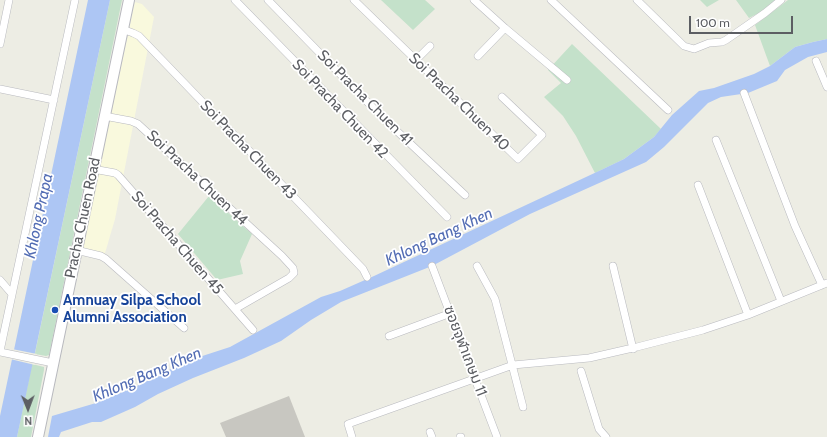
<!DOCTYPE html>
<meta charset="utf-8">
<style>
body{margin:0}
#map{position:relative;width:827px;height:437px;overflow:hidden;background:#edede4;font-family:Cabin,sans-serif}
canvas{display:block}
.north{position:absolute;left:8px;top:389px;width:40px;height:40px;-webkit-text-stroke:3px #fff;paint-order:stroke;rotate:179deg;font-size:11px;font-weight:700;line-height:16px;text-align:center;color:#5c5e63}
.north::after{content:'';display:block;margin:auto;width:14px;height:18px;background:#5c5e63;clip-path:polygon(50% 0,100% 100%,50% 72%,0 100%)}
.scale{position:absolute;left:689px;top:16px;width:104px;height:18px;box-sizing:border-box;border:2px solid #5c5e63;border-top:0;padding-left:5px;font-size:12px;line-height:14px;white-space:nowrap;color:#5c5e63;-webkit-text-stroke:3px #fff;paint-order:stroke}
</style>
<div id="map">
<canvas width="827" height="437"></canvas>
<div class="north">N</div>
<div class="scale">100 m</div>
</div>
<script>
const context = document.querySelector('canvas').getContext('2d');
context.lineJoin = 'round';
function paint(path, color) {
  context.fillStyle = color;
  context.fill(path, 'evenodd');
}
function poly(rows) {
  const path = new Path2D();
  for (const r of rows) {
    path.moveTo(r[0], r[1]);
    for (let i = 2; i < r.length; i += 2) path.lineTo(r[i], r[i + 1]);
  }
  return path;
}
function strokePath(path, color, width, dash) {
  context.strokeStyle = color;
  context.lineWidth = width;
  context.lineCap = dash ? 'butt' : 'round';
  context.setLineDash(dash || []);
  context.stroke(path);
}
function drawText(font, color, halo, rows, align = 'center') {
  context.font = font + ' Cabin,"Noto Sans Thai",sans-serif';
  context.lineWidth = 3.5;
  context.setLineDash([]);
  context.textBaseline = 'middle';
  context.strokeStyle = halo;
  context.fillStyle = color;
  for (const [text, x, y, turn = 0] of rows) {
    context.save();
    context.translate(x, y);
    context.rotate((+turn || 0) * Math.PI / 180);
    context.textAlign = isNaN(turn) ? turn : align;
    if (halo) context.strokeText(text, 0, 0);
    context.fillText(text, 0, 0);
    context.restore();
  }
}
paint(poly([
 [135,2,142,4,154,17,115,219,103,260,81,255]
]), '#f9f9dd');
paint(poly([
 [110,0,122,0,49,355,46,356,35,354,35,353],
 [381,0,425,0,435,9,413,30],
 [700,0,719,0,707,7],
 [736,0,775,0,761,12,749,18],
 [788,0,827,0,827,39,813,42,795,47,770,66,755,25],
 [572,44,661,129,654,137,624,159,595,173,576,136,563,116,544,97,561,83,548,70],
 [209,196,252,234,240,261,243,274,217,280,178,234],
 [32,364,44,367,44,370,31,437,17,437]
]), '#c4e1ca');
paint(poly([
 [88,0,110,0,17,437,0,437,0,416],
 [827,39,827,52,808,57,785,70,777,81,748,93,721,97,708,103,664,147,646,162,530,214,432,266,341,302,311,320,281,341,244,358,193,378,158,394,135,407,101,422,92,422,61,432,59,437,48,437,52,416,96,403,137,386,187,361,230,347,321,297,340,291,374,276,601,170,624,159,654,137,672,115,699,91,714,88,754,74,770,66,795,47,813,42]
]), '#adc6f4');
paint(poly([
 [12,349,37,354,35,365,10,359]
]), '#edede4');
paint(poly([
 [289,396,305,437,226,437,220,423]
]), '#c8c7c1');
const minor = poly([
 [235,0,447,217],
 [268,0,383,118,465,195],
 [354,0,518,159,542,135,502,97],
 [474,0,505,28,567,80],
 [551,0,668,110],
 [637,0,684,46,694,49,709,43,722,42,726,40,765,13,781,0],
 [122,29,133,33,139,36,363,269,367,277],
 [0,44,9,0],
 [478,56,505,28],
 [416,60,430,46],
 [816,61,827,87],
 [0,89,54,100],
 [744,93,795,226,822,285],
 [104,116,131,121,138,124,282,256,293,268,294,273,289,278,235,309],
 [716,140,781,301],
 [93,169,115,173,118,175,253,330],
 [698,185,748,315],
 [76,250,101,256,106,259,184,328],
 [432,266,497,437],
 [477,266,495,299,523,407],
 [613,266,633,349],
 [0,280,12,294],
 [389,336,451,313],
 [0,351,75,0],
 [0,352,53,363],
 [581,371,599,429,606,437],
 [430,432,432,437],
 [352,437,348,424,513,365,589,358,637,347,703,330,748,315,827,283],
 [460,437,461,437]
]);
const secondary = poly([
 [38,437,129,0]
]);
strokePath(minor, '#b9babf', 8);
strokePath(secondary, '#b8b9be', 12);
strokePath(minor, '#fff', 7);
strokePath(secondary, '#fff', 10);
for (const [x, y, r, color] of [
 [55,310,4,"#1a4fb4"]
]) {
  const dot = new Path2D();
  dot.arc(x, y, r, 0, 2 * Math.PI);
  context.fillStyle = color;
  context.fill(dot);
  strokePath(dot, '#fff', 1.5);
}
drawText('15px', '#5c5e63', '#fff', [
 ["Soi Pracha Chuen 41",365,98,45],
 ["Soi Pracha Chuen 40",459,102,44],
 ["Soi Pracha Chuen 42",340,109,46],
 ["Soi Pracha Chuen 43",248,150,46],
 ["Soi Pracha Chuen 44",197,178,43],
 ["Pracha Chuen Road",83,218,-78],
 ["Soi Pracha Chuen 45",177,243,49],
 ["ซอยจุฬาเกษม 11",465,351,69]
]);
drawText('bold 15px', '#164399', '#fff', [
 ["Amnuay Silpa School",63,301],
 ["Alumni Association",63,318]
], 'left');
drawText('italic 16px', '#536db4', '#fff', [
 ["Khlong Prapa",39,216,-78],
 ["Khlong Bang Khen",439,237,-25],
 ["Khlong Bang Khen",147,375,-23]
]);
</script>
